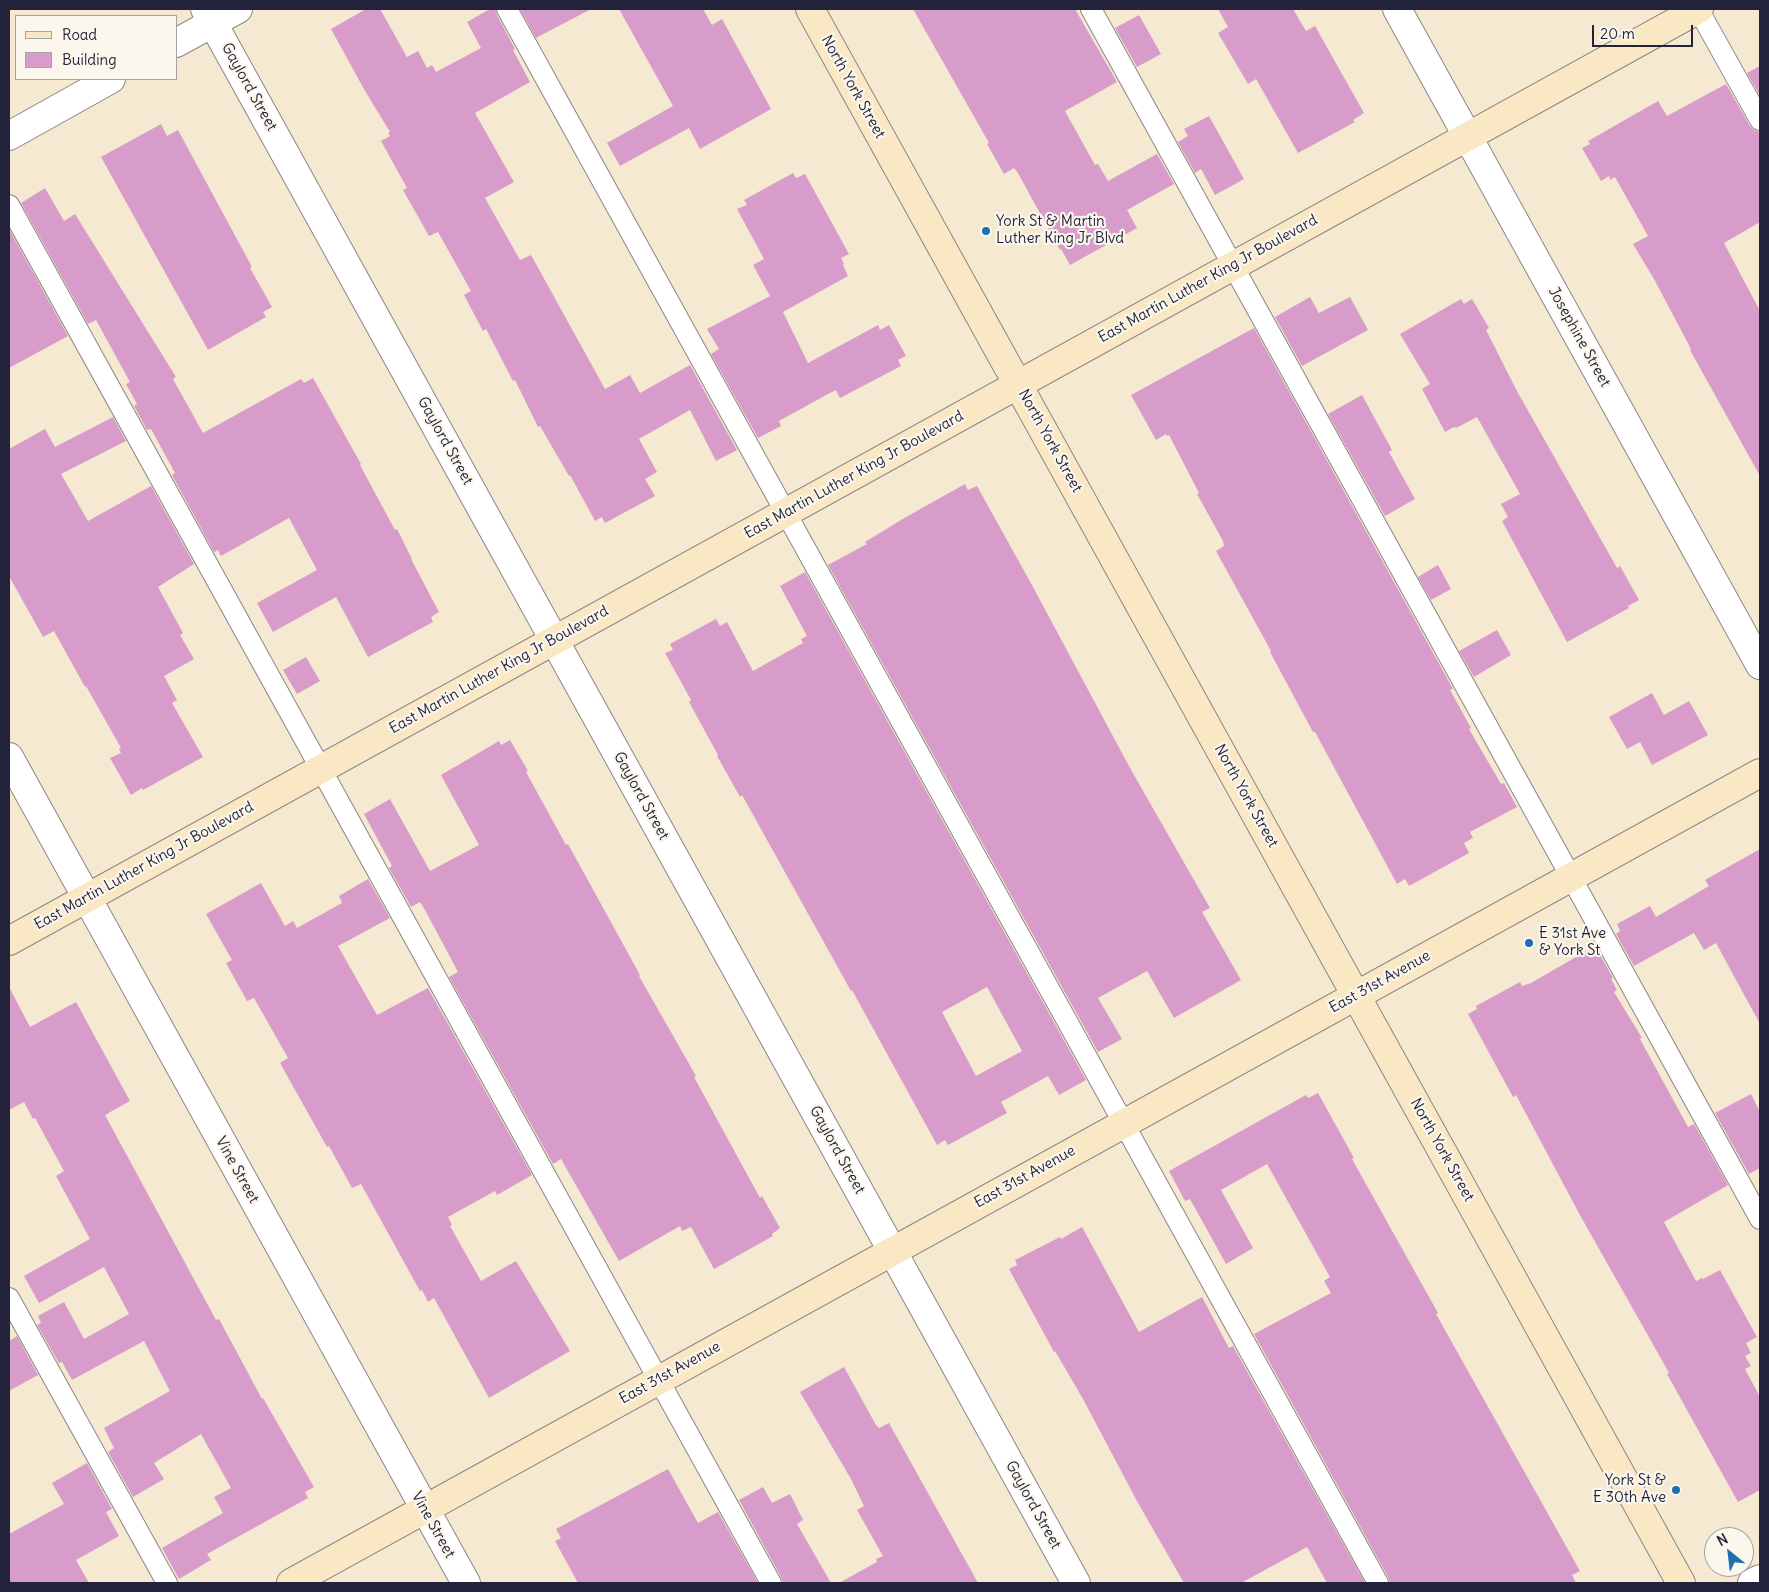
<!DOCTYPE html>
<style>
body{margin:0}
#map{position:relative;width:1769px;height:1592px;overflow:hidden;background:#f5e9d1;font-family:Delius,sans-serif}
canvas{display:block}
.frame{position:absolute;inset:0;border:10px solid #22223b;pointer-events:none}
.legend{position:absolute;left:15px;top:15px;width:162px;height:65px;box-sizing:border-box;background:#fbf7ec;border:1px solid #a4a2a5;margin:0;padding:6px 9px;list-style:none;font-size:15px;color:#22223b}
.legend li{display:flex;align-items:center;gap:10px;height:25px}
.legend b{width:25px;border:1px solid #a4a2a5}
.north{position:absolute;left:1704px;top:1527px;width:50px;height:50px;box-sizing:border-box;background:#fbf7ec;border:1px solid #a4a2a5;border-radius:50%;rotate:331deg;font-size:14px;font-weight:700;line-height:20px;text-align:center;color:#22223b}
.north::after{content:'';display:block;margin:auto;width:18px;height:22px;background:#1f6fb2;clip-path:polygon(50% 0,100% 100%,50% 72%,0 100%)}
.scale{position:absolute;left:1592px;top:25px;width:101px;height:22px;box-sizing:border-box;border:2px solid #22223b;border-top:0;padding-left:6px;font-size:15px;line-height:18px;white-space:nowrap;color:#22223b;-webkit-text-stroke:4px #fbf7ec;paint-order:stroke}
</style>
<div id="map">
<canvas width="1769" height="1592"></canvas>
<div class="frame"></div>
<ul class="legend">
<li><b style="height:6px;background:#fae7c3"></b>Road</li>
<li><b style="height:14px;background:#d89cca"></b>Building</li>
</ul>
<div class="north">N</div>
<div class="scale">20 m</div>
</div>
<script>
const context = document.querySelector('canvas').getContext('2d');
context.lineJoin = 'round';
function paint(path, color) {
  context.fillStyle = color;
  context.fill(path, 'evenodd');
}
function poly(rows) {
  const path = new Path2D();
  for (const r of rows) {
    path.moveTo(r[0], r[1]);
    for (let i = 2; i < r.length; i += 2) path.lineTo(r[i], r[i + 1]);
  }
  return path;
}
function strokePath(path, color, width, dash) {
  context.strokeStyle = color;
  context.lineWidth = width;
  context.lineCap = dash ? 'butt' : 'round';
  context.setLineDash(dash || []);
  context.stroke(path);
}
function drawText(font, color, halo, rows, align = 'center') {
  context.font = font + ' Delius,sans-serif';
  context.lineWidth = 4.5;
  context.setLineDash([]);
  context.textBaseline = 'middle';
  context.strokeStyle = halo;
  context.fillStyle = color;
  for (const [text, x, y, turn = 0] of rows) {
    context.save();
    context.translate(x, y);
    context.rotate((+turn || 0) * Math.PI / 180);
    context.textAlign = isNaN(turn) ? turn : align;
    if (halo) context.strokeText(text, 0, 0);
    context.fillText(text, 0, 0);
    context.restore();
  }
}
paint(poly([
 [366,9,380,9,407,57,418,51,427,68,432,65,436,72,481,48,467,22,490,9,495,9,497,15,515,49,513,50,530,82,475,113,514,182,485,198,520,260,531,255,605,389,630,375,640,393,690,365,737,450,716,461,690,410,639,439,657,472,645,479,655,496,605,523,602,517,595,521,570,475,569,476,540,426,538,427,515,380,513,381,486,329,483,331,464,295,471,291,438,232,429,236,403,190,407,188,381,141,390,136,388,133,390,132,365,91,331,29],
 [520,9,591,9,536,38],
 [619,9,703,9,712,25,722,19,771,109,700,149,689,128,620,166,607,143,673,106],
 [913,9,1075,9,1117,82,1065,111,1095,165,1098,164,1108,181,1157,154,1174,184,1127,210,1137,228,1070,265,1061,249,1060,250,1018,173,1014,168,1004,174,987,144,989,143],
 [1218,9,1293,9,1306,31,1315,26,1364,113,1353,120,1355,122,1298,153,1256,79,1248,84,1218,33,1228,27],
 [1139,15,1161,54,1137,67,1115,28],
 [1760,66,1760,96,1747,73],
 [1726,84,1750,126,1754,130,1760,132,1760,222,1724,243,1760,311,1760,476,1690,350,1691,349,1654,279,1633,244,1648,236,1615,177,1610,180,1609,176,1601,181,1582,148,1590,144,1588,141,1658,101,1667,116],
 [1209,116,1244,179,1215,195,1201,169,1195,173,1178,142,1188,136,1184,129],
 [161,124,167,136,178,130,252,267,250,268,272,307,263,312,266,317,208,350,101,157],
 [793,173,796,178,805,174,849,254,841,258,844,264,843,265,848,276,783,312,808,363,878,325,880,330,889,325,906,356,898,360,901,366,840,398,836,390,828,394,779,421,781,426,758,438,711,354,719,349,707,329,770,296,753,265,764,259,737,209,747,205,744,200],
 [45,188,64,221,75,214,176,377,173,379,203,433,301,379,304,383,313,378,361,464,360,465,395,530,397,529,412,559,411,559,439,612,431,617,433,622,368,657,336,597,273,632,257,603,317,570,289,518,221,556,218,550,214,552,172,475,175,473,151,429,147,430,134,406,137,404,126,384,130,382,96,320,88,324,21,203],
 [9,229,68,336,9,368],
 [1310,297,1319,313,1350,297,1368,330,1302,366,1275,317],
 [1461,299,1464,304,1472,299,1489,328,1486,330,1518,393,1617,568,1620,566,1639,600,1628,606,1629,608,1567,642,1502,521,1508,517,1501,504,1520,494,1477,417,1456,428,1454,427,1445,432,1422,389,1430,384,1400,334],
 [1254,328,1453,689,1450,690,1471,728,1469,729,1501,784,1504,783,1517,807,1470,832,1473,838,1464,843,1469,853,1409,886,1405,879,1397,884,1315,732,1313,732,1270,652,1271,651,1216,551,1224,546,1223,541,1197,494,1199,493,1169,435,1167,436,1166,434,1156,440,1131,395],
 [1362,395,1392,450,1389,452,1415,499,1385,516,1328,414],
 [113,417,126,441,61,474,88,521,151,486,194,564,158,587,183,633,180,635,194,659,164,676,177,700,172,703,203,757,143,790,142,788,131,795,110,758,121,753,119,749,121,748,86,686,85,687,54,631,43,637,9,576,9,449,45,429,55,447],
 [965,484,968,490,977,486,1033,587,1130,768,1210,908,1202,912,1241,980,1174,1018,1147,971,1098,998,1122,1039,1098,1052,828,565,867,544,865,542,906,517],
 [1438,565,1451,589,1431,600,1418,577],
 [805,572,1086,1080,1059,1095,1048,1076,1001,1102,1007,1113,948,1145,945,1140,937,1145,852,990,851,991,742,795,740,797,717,756,718,755,689,702,691,700,665,653,673,650,670,644,716,619,720,626,727,622,753,671,803,643,801,639,807,636,780,586],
 [987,987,1022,1051,976,1076,942,1012],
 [1497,630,1511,655,1474,677,1459,651],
 [306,657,320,681,297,694,283,670],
 [1652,693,1664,715,1689,701,1708,735,1652,765,1640,742,1627,749,1609,717],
 [510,740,528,771,526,772,566,845,568,844,640,975,639,976,696,1076,694,1077,760,1198,762,1196,780,1228,772,1234,773,1236,714,1269,691,1227,682,1231,680,1226,619,1261,561,1159,553,1164,449,977,458,972,425,910,420,902,411,907,389,868,392,866,364,814,390,799,430,871,479,845,441,775,499,741,501,745],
 [1760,849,1760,1024,1716,943,1704,950,1694,933,1634,966,1616,934,1620,931,1617,924,1650,906,1656,917,1709,886,1705,880],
 [368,879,390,918,338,946,377,1015,428,988,532,1175,497,1195,495,1191,448,1217,452,1225,450,1226,481,1281,516,1261,570,1351,489,1398,434,1298,428,1302,422,1290,420,1291,361,1184,352,1188,329,1146,327,1147,280,1063,288,1058,254,998,247,1001,226,963,232,960,206,914,261,883,285,926,293,921,297,928,342,903,339,896],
 [1595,946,1613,978,1611,979,1617,990,1614,992,1642,1038,1640,1039,1688,1127,1694,1124,1728,1185,1664,1222,1696,1281,1702,1278,1703,1279,1720,1270,1757,1337,1746,1343,1751,1353,1745,1356,1751,1366,1745,1369,1760,1397,1760,1490,1738,1502,1667,1374,1669,1373,1668,1371,1581,1217,1516,1095,1513,1097,1468,1014,1477,1009,1476,1006,1520,982,1522,986,1531,983],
 [9,987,30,1027,76,1002,130,1101,105,1115,216,1320,219,1319,262,1399,263,1398,314,1487,305,1492,308,1498,207,1554,211,1560,179,1579,162,1548,223,1513,214,1497,231,1488,201,1434,154,1463,164,1479,133,1497,108,1452,114,1448,104,1428,170,1391,144,1341,72,1380,62,1362,59,1363,37,1325,41,1323,38,1316,64,1302,84,1339,129,1314,104,1267,39,1303,24,1276,90,1239,56,1176,64,1171,35,1118,33,1119,24,1102,9,1110],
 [1318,1093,1354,1158,1352,1159,1438,1313,1436,1314,1580,1571,1572,1575,1576,1583,1390,1583,1388,1577,1254,1334,1331,1293,1324,1281,1330,1277,1267,1164,1221,1190,1253,1248,1226,1264,1190,1199,1185,1201,1169,1171,1306,1095,1308,1098],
 [1751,1094,1760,1112,1760,1168,1749,1174,1715,1113],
 [1082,1227,1139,1332,1202,1297,1229,1348,1233,1346,1365,1583,1327,1583,1307,1547,1241,1583,1184,1583,1138,1503,1083,1399,1055,1351,1054,1352,1009,1269,1017,1265,1015,1260,1060,1237,1061,1239],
 [17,1336,38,1375,9,1391,9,1341],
 [844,1367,876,1425,879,1428,889,1423,978,1583,839,1583,877,1562,876,1559,883,1556,857,1510,864,1506,851,1479,800,1392],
 [87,1463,112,1509,106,1512,119,1536,76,1560,89,1583,9,1583,9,1534,64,1504,52,1483],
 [668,1469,698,1523,718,1512,758,1583,578,1583,555,1541,561,1538,556,1529],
 [763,1487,772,1503,790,1494,803,1520,797,1524,831,1583,783,1583,781,1577,739,1500]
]), '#d89cca');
const lane = poly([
 [507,9,1378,1583],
 [1091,9,1760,1219],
 [1698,9,1760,120],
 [9,205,771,1583],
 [9,1298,167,1583]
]);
const street = poly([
 [205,9,1076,1583],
 [1397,9,1760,665],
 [176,43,238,9],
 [9,136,111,79],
 [9,757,466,1583],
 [1752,1583,1760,1579]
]);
const secondary = poly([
 [810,9,1681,1583],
 [9,941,1699,9],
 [291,1583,1760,773]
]);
strokePath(lane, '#8c8686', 22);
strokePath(street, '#8c8686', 30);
strokePath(secondary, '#8c8686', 30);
strokePath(lane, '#fff', 20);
strokePath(street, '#fff', 28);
strokePath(secondary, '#fae7c3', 28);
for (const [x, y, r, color] of [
 [986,231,5,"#1f6fb2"],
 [1529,943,5,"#1f6fb2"],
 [1676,1490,5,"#1f6fb2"]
]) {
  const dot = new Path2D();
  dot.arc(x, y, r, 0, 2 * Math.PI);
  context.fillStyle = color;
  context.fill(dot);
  strokePath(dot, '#fbf7ec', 2);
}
drawText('15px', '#22223b', '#fbf7ec', [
 ["Gaylord Street",249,87,61],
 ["North York Street",853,87,61],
 ["East Martin Luther King Jr Boulevard",1208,279,-29],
 ["Josephine Street",1579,337,61],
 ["Gaylord Street",445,441,61],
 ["North York Street",1050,441,61],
 ["East Martin Luther King Jr Boulevard",854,475,-29],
 ["East Martin Luther King Jr Boulevard",499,670,-29],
 ["Gaylord Street",641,796,61],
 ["North York Street",1246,796,61],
 ["East Martin Luther King Jr Boulevard",144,866,-29],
 ["East 31st Avenue",1380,982,-29],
 ["Gaylord Street",837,1150,61],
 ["North York Street",1442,1150,61],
 ["Vine Street",237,1170,61],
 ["East 31st Avenue",1025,1177,-29],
 ["East 31st Avenue",670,1373,-29],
 ["Gaylord Street",1033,1505,61],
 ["Vine Street",433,1525,61]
]);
drawText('15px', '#22223b', '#fbf7ec', [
 ["York St & Martin",996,222],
 ["Luther King Jr Blvd",996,239],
 ["E 31st Ave",1539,934],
 ["& York St",1539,951],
 ["York St &",1666,1481,"right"],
 ["E 30th Ave",1666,1498,"right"]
], 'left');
</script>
